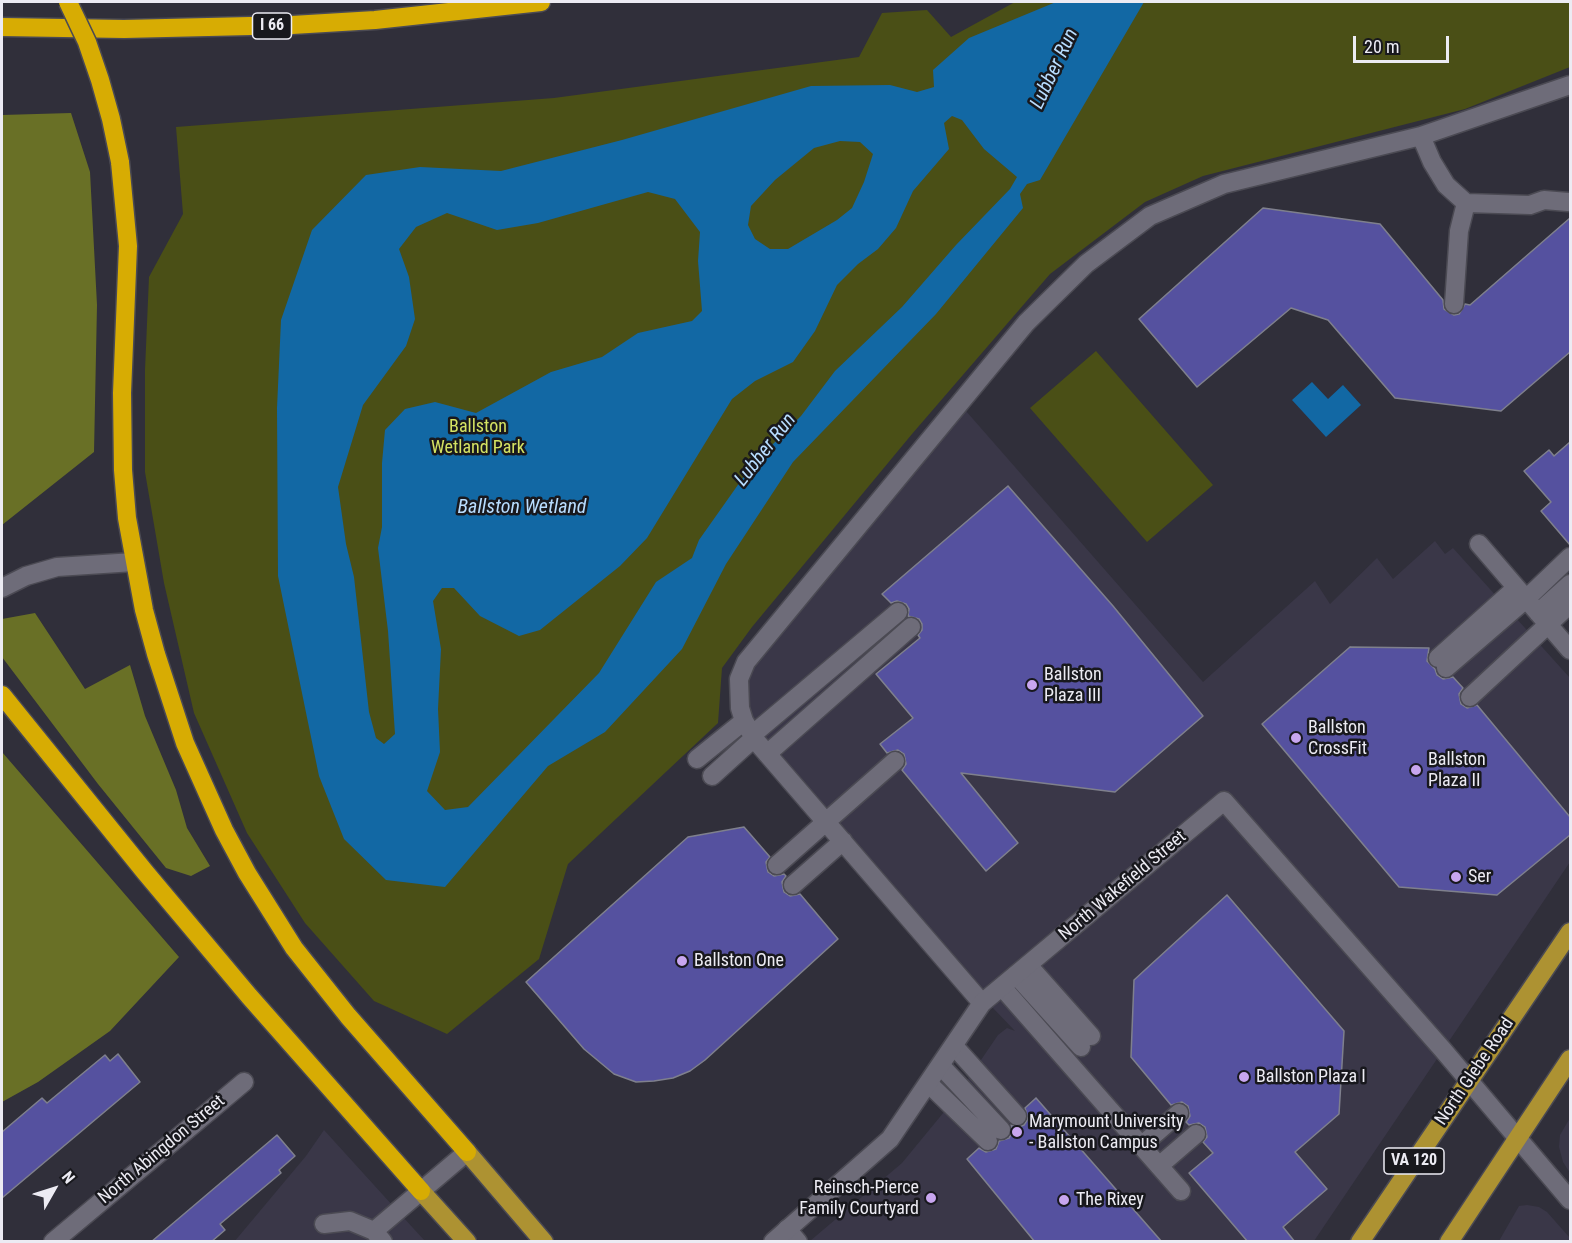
<!DOCTYPE html>
<style>
body{margin:0}
#map{position:relative;width:1572px;height:1243px;overflow:hidden;background:#302f3a;font-family:"Roboto Condensed",sans-serif}
canvas{display:block}
.frame{position:absolute;inset:0;border:3px solid #ecebf3;pointer-events:none}
.north{position:absolute;left:24px;top:1159px;width:60px;height:60px;-webkit-text-stroke:4px #18181d;paint-order:stroke;rotate:51deg;font-size:16px;font-weight:700;line-height:24px;text-align:center;color:#ecebf3}
.north::after{content:'';display:block;margin:auto;width:21px;height:27px;background:#ecebf3;clip-path:polygon(50% 0,100% 100%,50% 72%,0 100%)}
.scale{position:absolute;left:1353px;top:36px;width:96px;height:27px;box-sizing:border-box;border:3px solid #ecebf3;border-top:0;padding-left:8px;font-size:18px;line-height:21px;white-space:nowrap;color:#ecebf3;-webkit-text-stroke:4px #18181d;paint-order:stroke}
</style>
<div id="map">
<canvas width="1572" height="1243"></canvas>
<div class="frame"></div>
<div class="north">N</div>
<div class="scale">20 m</div>
</div>
<script>
const context = document.querySelector('canvas').getContext('2d');
context.lineJoin = 'round';
function paint(path, color) {
  context.fillStyle = color;
  context.fill(path, 'evenodd');
}
function poly(rows) {
  const path = new Path2D();
  for (const r of rows) {
    path.moveTo(r[0], r[1]);
    for (let i = 2; i < r.length; i += 2) path.lineTo(r[i], r[i + 1]);
  }
  return path;
}
function strokePath(path, color, width, dash) {
  context.strokeStyle = color;
  context.lineWidth = width;
  context.lineCap = dash ? 'butt' : 'round';
  context.setLineDash(dash || []);
  context.stroke(path);
}
function drawText(font, color, halo, rows, align = 'center') {
  context.font = font + ' "Roboto Condensed",sans-serif';
  context.lineWidth = 5;
  context.setLineDash([]);
  context.textBaseline = 'middle';
  context.strokeStyle = halo;
  context.fillStyle = color;
  for (const [text, x, y, turn = 0] of rows) {
    context.save();
    context.translate(x, y);
    context.rotate((+turn || 0) * Math.PI / 180);
    context.textAlign = isNaN(turn) ? turn : align;
    if (halo) context.strokeText(text, 0, 0);
    context.fillText(text, 0, 0);
    context.restore();
  }
}
paint(poly([
 [959,403,1203,682,1315,581,1330,604,1377,558,1393,579,1435,541,1445,554,1453,548,1570,678,1570,862,1314,1241,810,1241,902,1163,953,1101,998,1035,1007,1028,1015,1031,924,936,744,721,746,662],
 [1570,1118,1570,1173,1563,1162,1559,1147,1560,1135],
 [324,1130,413,1228,425,1241,234,1242,306,1156],
 [1527,1205,1539,1207,1547,1212,1570,1238,1570,1241,1499,1241,1519,1206]
]), '#3a3748');
paint(poly([
 [1015,2,1570,2,1570,67,1465,109,1203,176,1145,202,1050,274,912,434,752,627,722,668,718,723,568,864,539,959,447,1034,374,1001,305,923,247,833,194,713,164,583,145,472,145,370,149,277,183,214,176,127,554,98,859,57,882,13,927,10,951,37],
 [1096,351,1213,485,1147,542,1030,408]
]), '#4a4f16');
paint(poly([
 [71,113,90,172,97,305,94,452,2,525,2,115],
 [35,613,85,689,130,665,145,716,176,790,187,828,210,866,191,876,166,868,98,784,2,657,2,619],
 [2,752,179,957,110,1031,38,1082,2,1102]
]), '#697026');
paint(poly([
 [1056,2,1144,2,1040,180,1027,184,1020,194,1023,208,936,314,793,462,726,564,682,649,605,732,548,766,445,887,386,880,344,839,319,776,278,576,277,408,281,320,312,230,366,175,420,167,501,171,622,140,811,86,890,85,917,92,934,87,933,70,969,38],
 [952,116,962,120,984,149,1017,177,1010,189,956,245,902,307,835,371,801,416,752,465,699,540,692,558,656,582,599,673,468,807,445,810,427,791,440,752,438,709,441,649,433,601,442,588,454,588,480,616,519,636,540,630,620,566,647,538,732,399,755,381,793,362,815,331,837,285,858,264,878,249,896,228,913,191,949,149,944,123],
 [840,141,860,142,873,154,864,182,852,208,837,220,788,249,770,249,755,239,748,225,751,206,775,180,814,148],
 [648,192,675,199,700,232,698,261,702,311,692,321,638,333,602,357,551,372,476,413,435,402,405,409,385,430,382,463,382,527,378,548,388,631,395,734,384,744,376,738,369,712,354,577,346,544,338,487,363,405,406,346,415,319,409,277,399,249,416,227,447,213,497,230,538,223],
 [1312,382,1328,399,1343,385,1361,405,1326,437,1292,400]
]), '#1268a4');
const building = poly([
 [1263,208,1380,224,1443,300,1444,309,1454,315,1459,314,1465,304,1470,305,1570,218,1570,352,1501,411,1395,398,1328,320,1291,308,1197,387,1139,319,1263,208],
 [1570,442,1570,545,1541,511,1551,502,1524,471,1549,450,1554,456,1570,442],
 [1008,486,1113,606,1203,716,1115,792,961,773,1018,843,986,871,902,770,906,764,904,754,898,750,887,753,880,744,913,718,876,674,920,638,918,635,922,630,922,624,919,619,908,616,909,609,906,604,897,601,891,603,882,594,1008,486],
 [1350,647,1429,648,1427,661,1435,669,1437,675,1443,679,1453,677,1463,688,1459,694,1461,704,1467,708,1477,705,1570,817,1570,835,1497,895,1399,887,1262,724,1350,647],
 [744,827,770,857,766,862,768,872,774,876,784,874,786,876,782,882,784,892,790,896,800,894,838,939,705,1060,690,1071,673,1078,654,1081,636,1082,614,1074,584,1049,526,982,688,837,744,827],
 [1227,895,1344,1031,1339,1114,1295,1152,1327,1189,1283,1227,1295,1242,1248,1242,1189,1173,1213,1153,1203,1142,1207,1137,1205,1127,1199,1123,1189,1125,1186,1122,1190,1116,1188,1106,1182,1102,1171,1105,1131,1057,1134,980,1227,895],
 [118,1054,140,1082,2,1198,2,1132,42,1098,47,1103,105,1055,110,1061,118,1054],
 [1036,1098,1162,1242,1035,1242,967,1159,979,1148,986,1152,996,1149,999,1141,1009,1138,1012,1133,1011,1125,1019,1127,1024,1125,1028,1119,1025,1108,1036,1098],
 [277,1135,295,1156,279,1170,281,1173,220,1224,225,1230,211,1242,151,1242,277,1135]
]);
paint(building, '#55519f');
strokePath(building, '#7f808d', 1.5);
const lane = poly([
 [1421,136,1432,162,1446,185,1466,203,1530,205,1544,200,1568,202],
 [1454,304,1459,231,1466,203],
 [1479,544,1570,650],
 [2,588,26,576,57,567,134,562],
 [1538,613,1570,584],
 [1438,658,1516,588],
 [1446,668,1526,599,1570,557],
 [1470,697,1570,604],
 [752,735,898,612],
 [767,754,911,627],
 [697,759,744,721],
 [712,776,754,738],
 [777,865,895,761],
 [793,885,843,841],
 [1028,965,1091,1036],
 [1016,975,1081,1047],
 [1002,987,1181,1191],
 [982,1003,756,741,744,721,740,708,739,679,746,662,1026,323,1086,264,1150,216,1224,184,1421,136,1570,85],
 [954,1046,1017,1116],
 [941,1066,1001,1130],
 [929,1084,988,1141],
 [1141,1146,1179,1113],
 [1159,1166,1196,1134],
 [324,1224,350,1221,374,1231,383,1242],
 [787,1229,798,1242],
 [374,1231,467,1152]
]);
const street = poly([
 [53,1242,244,1082],
 [773,1242,890,1139,982,1003,1224,801,1443,1050,1570,1200]
]);
const primary = poly([
 [467,1152,544,1242],
 [421,1191,467,1242],
 [1360,1242,1570,932],
 [1449,1242,1570,1059]
]);
const highway = poly([
 [2,27,124,29,292,25,375,20,541,2],
 [120,162,128,246,122,393,123,470,127,518,144,610,156,654,185,743,224,830,247,873,294,948,348,1016,467,1152],
 [2,695,145,872,249,996,421,1191]
]);
strokePath(lane, '#4b4a53', 21);
strokePath(street, '#4b4a53', 21);
strokePath(primary, '#4b4a53', 21);
strokePath(highway, '#4b4a53', 21);
strokePath(lane, '#6e6c79', 18);
strokePath(street, '#6e6c79', 18);
strokePath(primary, '#ad9232', 18);
strokePath(highway, '#d7ac03', 18);
const highwayBridge = poly([
 [68,2,87,42,100,80,111,119,120,162]
]);
strokePath(highwayBridge, '#4b4a53', 21, []);
strokePath(highwayBridge, '#d7ac03', 18);
for (const [x, y, r, color] of [
 [1032,685,6,"#c8a6ef"],
 [1296,738,6,"#c8a6ef"],
 [1416,770,6,"#c8a6ef"],
 [1456,877,6,"#c8a6ef"],
 [682,961,6,"#c8a6ef"],
 [1244,1077,6,"#c8a6ef"],
 [1017,1132,6,"#c8a6ef"],
 [931,1198,6,"#c8a6ef"],
 [1064,1200,6,"#c8a6ef"]
]) {
  const dot = new Path2D();
  dot.arc(x, y, r, 0, 2 * Math.PI);
  context.fillStyle = color;
  context.fill(dot);
  strokePath(dot, '#18181d', 2);
}
for (const [x, y, w] of [
 [272,26,39],
 [1414,1161,60]
]) {
  const box = new Path2D();
  box.roundRect(x - w / 2, y - 13, w, 26, 4.5);
  context.fillStyle = '#18181d';
  context.fill(box);
  strokePath(box, '#ecebf3', 1.5);
}
drawText('bold 16px', '#ecebf3', null, [
 ["I 66",272,26],
 ["VA 120",1414,1161]
]);
drawText('18px', '#d5e363', '#18181d', [
 ["Ballston",478,427],
 ["Wetland Park",478,448]
]);
drawText('18px', '#ecebf3', '#18181d', [
 ["Ballston",1044,675],
 ["Plaza III",1044,696],
 ["Ballston",1308,728],
 ["CrossFit",1308,749],
 ["Ballston",1428,760],
 ["Plaza II",1428,781],
 ["Ser",1468,877],
 ["Ballston One",694,961],
 ["Ballston Plaza I",1256,1077],
 ["Marymount University",1029,1122],
 ["- Ballston Campus",1029,1143],
 ["Reinsch-Pierce",919,1188,"right"],
 ["Family Courtyard",919,1209,"right"],
 ["The Rixey",1076,1200]
], 'left');
drawText('18px', '#ecebf3', '#18181d', [
 ["North Wakefield Street",1123,886,-40],
 ["North Glebe Road",1475,1072,-56],
 ["North Abingdon Street",162,1150,-40]
]);
drawText('italic 20px', '#b8ddff', '#18181d', [
 ["Lubber Run",1055,69,-65],
 ["Lubber Run",766,450,-52],
 ["Ballston Wetland",522,508]
]);
</script>
